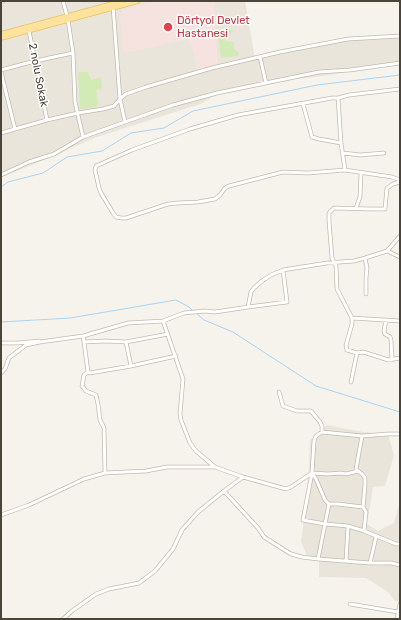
<!DOCTYPE html>
<meta charset="utf-8">
<style>
body{margin:0}
#map{position:relative;width:401px;height:620px;overflow:hidden;background:#f6f3ec;font-family:Rubik,sans-serif}
canvas{display:block}
.frame{position:absolute;inset:0;border:2px solid #4b4439;pointer-events:none}
</style>
<div id="map">
<canvas width="401" height="620"></canvas>
<div class="frame"></div>
</div>
<script>
const context = document.querySelector('canvas').getContext('2d');
context.lineJoin = 'round';
function paint(path, color) {
  context.fillStyle = color;
  context.fill(path, 'evenodd');
}
function poly(rows) {
  const path = new Path2D();
  for (const r of rows) {
    path.moveTo(r[0], r[1]);
    for (let i = 2; i < r.length; i += 2) path.lineTo(r[i], r[i + 1]);
  }
  return path;
}
function strokePath(path, color, width, dash) {
  context.strokeStyle = color;
  context.lineWidth = width;
  context.lineCap = dash ? 'butt' : 'round';
  context.setLineDash(dash || []);
  context.stroke(path);
}
function drawText(font, color, halo, rows, align = 'center') {
  context.font = font + ' Rubik,sans-serif';
  context.lineWidth = 3;
  context.setLineDash([]);
  context.textBaseline = 'middle';
  context.strokeStyle = halo;
  context.fillStyle = color;
  for (const [text, x, y, turn = 0] of rows) {
    context.save();
    context.translate(x, y);
    context.rotate((+turn || 0) * Math.PI / 180);
    context.textAlign = isNaN(turn) ? turn : align;
    if (halo) context.strokeText(text, 0, 0);
    context.fillText(text, 0, 0);
    context.restore();
  }
}
paint(poly([
 [1,1,245,1,255,59,342,41,400,36,400,64,315,77,272,81,218,94,200,104,94,138,47,159,1,177],
 [327,425,363,432,388,434,394,455,385,486,373,487,367,524,378,531,394,523,400,501,400,602,395,601,388,592,366,578,319,577,319,561,308,558,301,542,308,489,310,440]
]), '#eae5da');
paint(poly([
 [155,1,214,1,218,65,198,70,190,41,187,39,135,51,126,51,122,50,120,14,123,10]
]), '#f6e3e0');
paint(poly([
 [232,29,233,32,227,34,224,37,226,41,234,42,234,49,239,53,238,56,221,58,218,32],
 [78,72,88,72,91,80,101,77,102,89,96,90,98,103,96,107,80,109]
]), '#d2eab5');
strokePath(poly([
 [1,187,8,182,43,173,67,157,102,151,131,133,164,128,193,111,317,85,400,75],
 [196,313,204,320,233,332,316,386,400,412],
 [1,322,70,318,176,300,189,307,193,311]
]), '#a9d4f2', 1);
const minor = poly([
 [1,1,3,1],
 [63,1,67,16],
 [113,6,120,99,125,122],
 [68,20,73,53,75,102,83,137],
 [29,31,47,120],
 [260,57,266,83],
 [1,70,35,61,73,53],
 [1,72,15,129],
 [400,89,349,95,338,98,332,98,238,115,190,129,132,150,96,166,95,170,99,188,101,193,113,213,116,217,121,218,126,218,168,204,178,203,198,202,215,199,220,195,225,188,229,186,283,172,308,173,345,170,392,177,400,180],
 [338,98,341,143,345,170],
 [303,104,312,137,319,139,341,143],
 [1,133,47,120,78,113,103,109,114,106,120,99,126,94,146,87,212,68,280,52,348,39,400,36],
 [343,153,360,155,384,153],
 [1,175,29,162,54,154,83,137,125,122,173,105,217,93,319,72,350,70,400,63],
 [400,182,393,184,387,188,385,209,371,209,334,208,329,213,329,221,332,258,336,266,337,289,352,318,352,324,346,345,347,350,357,353,363,352,376,356,388,360,400,358],
 [356,208,360,197,361,173],
 [387,251,400,257],
 [365,258,367,268,366,278,366,294],
 [248,307,251,292,254,288,262,281,271,275,283,270,327,263,354,261,365,258,387,251,400,236],
 [352,318,400,321],
 [386,320,384,331,385,334,390,337,391,340,392,360],
 [163,321,183,379,180,414,181,420,190,443,196,451,215,467,243,477,286,489,291,487,312,473,328,474,341,473,346,474,358,471],
 [83,336,84,342,88,372,90,373,131,366,176,356],
 [84,342,106,341,126,342,168,334],
 [126,342,131,366],
 [1,343,18,343,39,341],
 [88,372,84,375,82,386,86,391,96,395,98,404,100,420,104,428,105,473],
 [1,373,5,369,9,358,26,345,40,342,83,336,128,323,163,321,184,313,205,311,214,312,222,311,248,307,287,302,283,270],
 [351,382,357,353],
 [279,392,283,406,297,411,311,411,320,422,322,426,322,432],
 [400,434,388,434,362,436,322,432,316,436,314,441,312,473,303,520,325,524,348,526,364,531,396,544,400,544],
 [312,473,316,479,325,500,329,504,318,559],
 [224,491,258,528,264,537,291,554,302,557,318,559,370,563,391,563,400,565],
 [329,504,338,504,363,507,365,485,365,478,362,474,358,471,356,469,362,436],
 [363,507,366,512,364,531],
 [1,515,29,505,84,479,105,473,146,471,167,467,215,467],
 [346,561,348,526],
 [370,563,376,537],
 [350,604,398,612],
 [63,619,72,611,96,594,109,589,139,583,155,571,173,549,182,530,198,512,224,491,243,477],
 [397,619,400,604]
]);
const major = poly([
 [1,34,123,1],
 [1,38,138,1]
]);
strokePath(minor, '#c2bbae', 4.5);
strokePath(major, '#e6c16a', 5.5);
strokePath(minor, '#fff', 3);
strokePath(major, '#ffe39c', 4);
for (const [x, y, r, color] of [
 [168,27,5,"#e0444e"]
]) {
  const dot = new Path2D();
  dot.arc(x, y, r, 0, 2 * Math.PI);
  context.fillStyle = color;
  context.fill(dot);
  strokePath(dot, '#fff', 1.5);
}
drawText('11px', '#be3a42', '#fff', [
 ["Dörtyol Devlet",177,21],
 ["Hastanesi",177,34]
], 'left');
drawText('11px', '#4b4439', '#fff', [
 ["2 nolu Sokak",38,75,79]
]);
</script>
